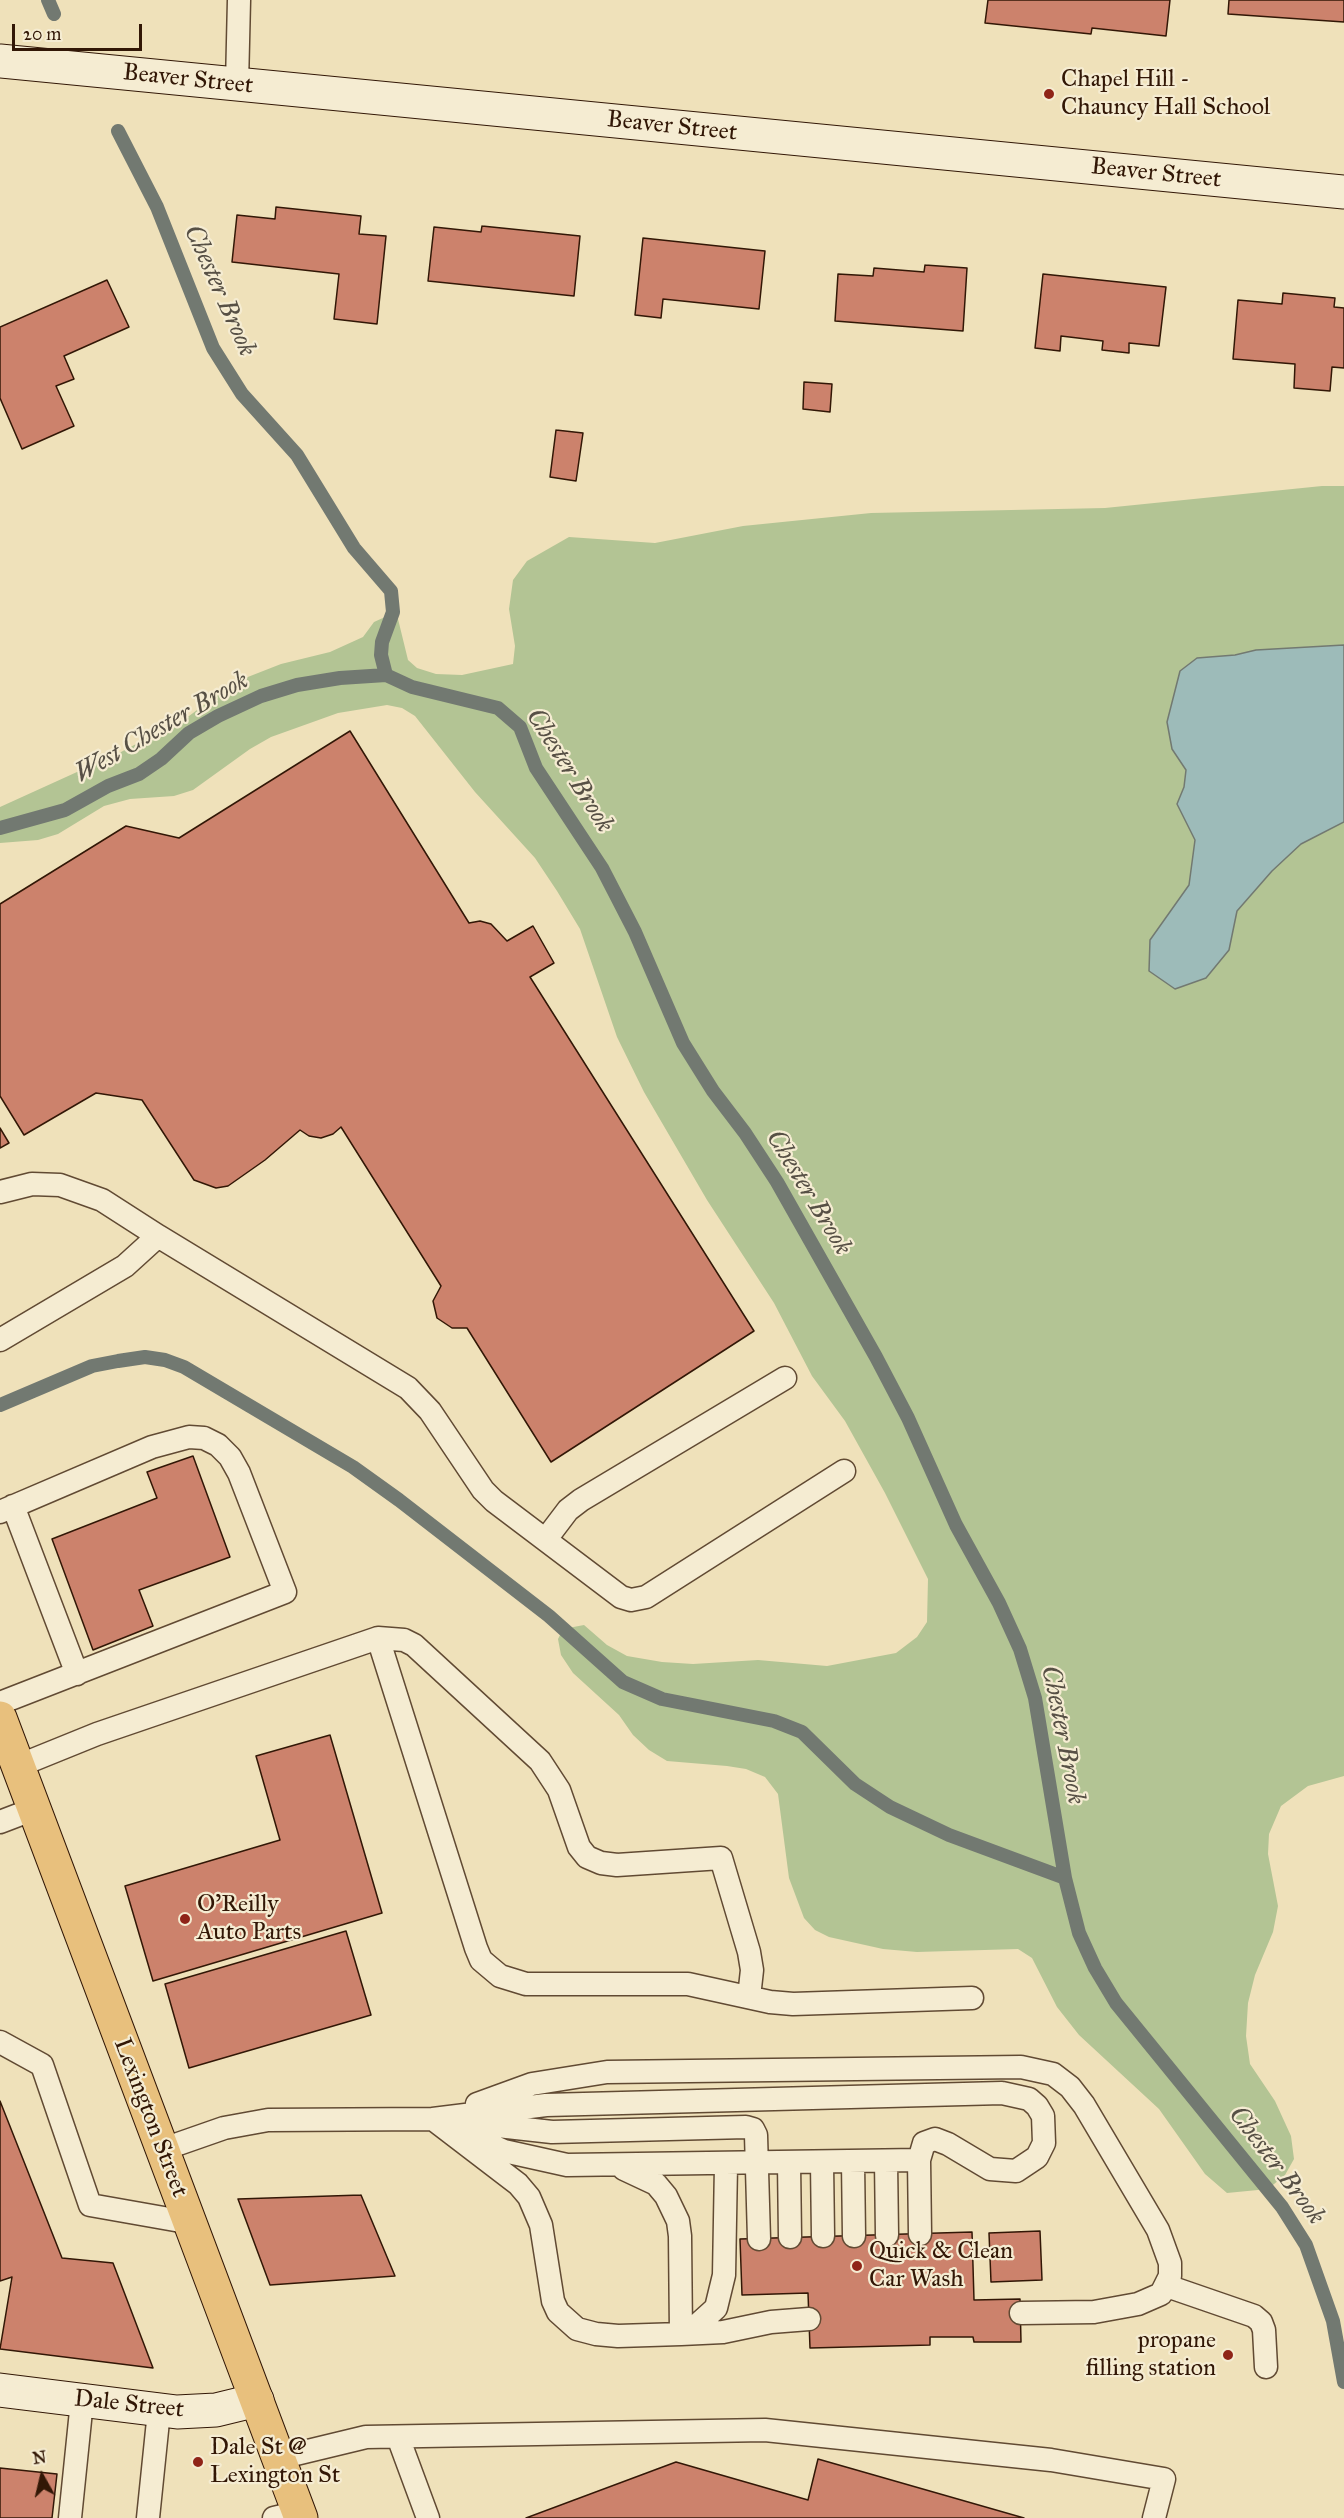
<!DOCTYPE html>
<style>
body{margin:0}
#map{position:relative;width:1344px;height:2518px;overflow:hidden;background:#efe1ba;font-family:"IM FELL Great Primer",serif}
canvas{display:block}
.north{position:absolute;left:12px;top:2446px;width:60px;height:60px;-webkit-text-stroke:4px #f5ecd2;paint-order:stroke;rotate:352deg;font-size:16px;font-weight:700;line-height:24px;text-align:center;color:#321706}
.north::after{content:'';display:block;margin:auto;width:21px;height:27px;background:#321706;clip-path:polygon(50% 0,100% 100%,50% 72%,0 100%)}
.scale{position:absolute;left:12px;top:24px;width:130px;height:27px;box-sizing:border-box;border:3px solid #321706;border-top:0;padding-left:8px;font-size:18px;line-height:21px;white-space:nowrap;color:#321706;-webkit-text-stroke:4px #f5ecd2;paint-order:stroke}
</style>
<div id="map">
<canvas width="1344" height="2518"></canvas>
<div class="north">N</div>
<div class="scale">20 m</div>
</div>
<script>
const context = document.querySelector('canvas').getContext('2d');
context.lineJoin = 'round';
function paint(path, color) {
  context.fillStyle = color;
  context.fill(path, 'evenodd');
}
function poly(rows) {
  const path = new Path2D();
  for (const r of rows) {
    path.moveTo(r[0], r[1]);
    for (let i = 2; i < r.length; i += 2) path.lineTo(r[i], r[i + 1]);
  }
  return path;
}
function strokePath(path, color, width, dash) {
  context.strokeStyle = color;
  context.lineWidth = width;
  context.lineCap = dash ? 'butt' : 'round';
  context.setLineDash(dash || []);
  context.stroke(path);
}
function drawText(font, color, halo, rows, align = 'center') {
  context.font = font + ' "IM FELL Great Primer",serif';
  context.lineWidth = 4.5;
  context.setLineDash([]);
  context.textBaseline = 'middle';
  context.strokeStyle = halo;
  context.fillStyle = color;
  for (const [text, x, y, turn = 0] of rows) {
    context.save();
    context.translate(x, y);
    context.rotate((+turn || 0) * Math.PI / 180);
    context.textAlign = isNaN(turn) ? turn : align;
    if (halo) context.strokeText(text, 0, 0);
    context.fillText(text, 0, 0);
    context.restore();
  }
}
paint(poly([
 [1322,486,1344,486,1344,1776,1308,1786,1281,1806,1269,1834,1268,1854,1278,1906,1273,1932,1255,1975,1248,2003,1246,2036,1250,2064,1275,2101,1291,2136,1294,2159,1285,2175,1268,2189,1227,2193,1205,2174,1159,2109,1079,2035,1057,2007,1032,1958,1018,1949,917,1952,883,1949,829,1937,815,1930,804,1918,789,1878,778,1794,765,1777,746,1769,727,1766,667,1761,649,1750,633,1735,619,1715,573,1673,561,1655,558,1639,563,1629,584,1625,607,1645,627,1656,662,1662,693,1664,758,1660,827,1666,896,1653,917,1637,927,1622,928,1579,885,1493,845,1421,812,1376,774,1303,707,1200,644,1092,617,1037,580,929,557,891,535,858,475,792,415,716,402,708,387,705,338,713,271,737,250,749,193,790,174,796,130,799,104,806,58,834,38,840,0,843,0,807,121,752,189,716,235,682,281,664,330,652,363,637,374,622,385,617,398,619,408,660,417,668,436,674,462,675,513,664,515,646,509,609,513,580,527,561,569,537,655,543,743,526,871,513,1105,508]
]), '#b3c494');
const water = poly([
 [1344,645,1344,822,1301,844,1272,871,1237,911,1229,950,1206,978,1175,989,1149,971,1150,940,1189,885,1195,840,1177,804,1184,787,1186,770,1172,749,1167,722,1180,671,1197,658,1235,655,1256,650,1344,645]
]);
paint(water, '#9dbbb9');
strokePath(water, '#727971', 1.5);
strokePath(poly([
 [48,0,54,14],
 [118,131,157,207,213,348,242,394,297,455,354,548,391,591,393,612,382,642,381,655,386,675,412,687,498,708,520,727,536,768,602,868,635,932,683,1043,713,1091,745,1133,777,1182,876,1357,908,1418,956,1525,999,1603,1020,1649,1035,1698,1065,1878,1079,1933,1095,1968,1116,2003,1282,2207,1306,2245,1333,2321,1344,2382],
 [0,828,65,810,108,786,139,774,161,759,189,733,218,716,261,696,297,685,340,678,386,675],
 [0,1405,92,1366,118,1361,145,1357,165,1360,184,1367,353,1467,399,1500,549,1616,623,1682,662,1699,774,1721,802,1732,855,1784,890,1807,949,1835,1065,1878]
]), '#727971', 14);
const building = poly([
 [988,0,1170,0,1166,36,1092,28,1091,34,985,23,988,0],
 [1229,0,1344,0,1344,22,1228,14,1229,0],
 [276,207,361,216,359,234,386,236,377,324,334,319,339,274,232,262,237,215,275,219,276,207],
 [482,226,580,236,574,296,428,281,434,227,481,232,482,226],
 [643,238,765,251,759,309,663,299,661,318,635,315,643,238],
 [925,265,967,268,963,331,835,321,838,274,873,276,874,268,924,272,925,265],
 [1043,274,1166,287,1159,346,1129,343,1129,353,1102,350,1103,341,1061,336,1060,351,1035,348,1043,274],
 [107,280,129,327,64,356,74,379,56,386,74,426,22,449,0,398,0,327,107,280],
 [1283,293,1335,298,1334,307,1344,308,1344,368,1332,367,1330,391,1294,388,1295,364,1233,359,1238,300,1282,304,1283,293],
 [804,382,832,384,830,412,803,409,804,382],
 [556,430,583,433,576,481,550,477,556,430],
 [350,731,469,923,480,921,491,924,507,941,533,926,554,963,530,977,754,1331,551,1462,467,1328,452,1328,437,1318,433,1301,441,1286,341,1127,333,1134,321,1138,309,1136,300,1130,265,1160,228,1186,216,1188,194,1180,142,1100,96,1093,24,1135,0,1096,0,904,126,826,179,838,350,731],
 [0,1128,9,1143,0,1148,0,1128],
 [193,1456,230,1557,139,1590,153,1626,93,1650,52,1539,157,1498,147,1472,193,1456],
 [330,1735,382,1913,153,1981,125,1886,280,1840,256,1756,330,1735],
 [346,1931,371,2015,189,2068,165,1984,346,1931],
 [0,2101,62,2258,113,2263,153,2368,0,2349,12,2277,0,2281,0,2101],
 [361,2195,395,2276,270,2285,238,2199,361,2195],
 [1040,2231,1042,2280,991,2282,989,2233,1040,2231],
 [972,2232,974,2300,1020,2299,1021,2342,974,2342,973,2337,930,2337,930,2345,810,2348,808,2293,742,2295,740,2239,972,2232],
 [818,2459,1024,2518,526,2518,676,2462,808,2500,818,2459],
 [0,2468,57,2474,52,2518,0,2518,0,2468]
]);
paint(building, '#cc826c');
strokePath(building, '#321706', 1.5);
const lane = poly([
 [237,84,239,0],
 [0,1192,32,1184,60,1185,102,1200,158,1236],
 [0,1340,125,1266,158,1236,408,1388,430,1411,483,1490,494,1501,621,1597,631,1600,646,1597,844,1471],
 [13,1506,77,1674],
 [0,1512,152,1447,189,1437,204,1438,218,1445,230,1457,239,1473,285,1592,0,1703],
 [546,1539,568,1510,581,1500,785,1378],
 [378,1638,476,1948,481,1960,500,1976,526,1984,688,1984,770,2002,793,2004,972,1998],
 [18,1766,97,1734,378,1638,404,1640,414,1645,540,1761,559,1790,579,1847,587,1857,601,1863,617,1865,721,1858,749,1952,752,1970,749,1997],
 [0,1822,34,1809],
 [0,2042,42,2065,90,2205,192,2223],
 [1002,2093,1029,2099,1037,2106,1043,2116,1044,2143,1037,2157,1016,2171,990,2169,948,2144,935,2139,924,2143,919,2160,567,2165,504,2151,433,2119,546,2105,1002,2093],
 [477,2104,532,2084,607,2072,1021,2067,1053,2074,1070,2087,1084,2105,1158,2230,1170,2263,1170,2276,1161,2294,1138,2304,1094,2312,1021,2313],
 [471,2123,552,2132,746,2127,753,2129,756,2135,759,2239],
 [161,2150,224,2128,268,2120,433,2119,518,2184,529,2197,541,2225,553,2301,558,2312,577,2329,596,2334,618,2336,681,2334,695,2327,716,2308,724,2275,726,2165],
 [919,2160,920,2234],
 [886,2161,887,2235],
 [853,2162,854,2236],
 [789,2163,790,2237],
 [822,2163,823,2236],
 [624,2169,656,2184,666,2196,678,2221,680,2236,681,2334,723,2332,771,2322,809,2319],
 [1167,2286,1254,2316,1261,2322,1264,2330,1266,2367],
 [398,2437,428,2518],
 [279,2458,366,2437,765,2430,1051,2460,1164,2479,1154,2518],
 [70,2518,82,2401],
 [148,2518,159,2411],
 [274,2518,299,2512]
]);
const secondary = poly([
 [0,61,1344,192],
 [0,2390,177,2412,216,2410,257,2400]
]);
const primary = poly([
 [0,1718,301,2518]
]);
strokePath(lane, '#614a33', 25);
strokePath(secondary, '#321706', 35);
strokePath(primary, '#321706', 35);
strokePath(lane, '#f5ecd2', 22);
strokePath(secondary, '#f5ecd2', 33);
strokePath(primary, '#e8c07d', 33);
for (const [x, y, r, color] of [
 [1049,94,6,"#8f2418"],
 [185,1919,6,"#8f2418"],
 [857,2266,6,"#8f2418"],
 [1228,2355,6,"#8f2418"],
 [198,2462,6,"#8f2418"]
]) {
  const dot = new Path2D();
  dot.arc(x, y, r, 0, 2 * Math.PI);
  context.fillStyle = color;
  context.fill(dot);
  strokePath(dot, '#f5ecd2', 2);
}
drawText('24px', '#321706', '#f5ecd2', [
 ["Beaver Street",188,80,6],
 ["Beaver Street",672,127,6],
 ["Beaver Street",1156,174,6],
 ["Lexington Street",150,2118,69],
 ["Dale Street",129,2405,6]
]);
drawText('24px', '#321706', '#f5ecd2', [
 ["Chapel Hill -",1061,80],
 ["Chauncy Hall School",1061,108],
 ["O'Reilly",197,1905],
 ["Auto Parts",197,1933],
 ["Quick & Clean",869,2252],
 ["Car Wash",869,2280],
 ["propane",1216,2341,"right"],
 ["filling station",1216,2369,"right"],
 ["Dale St @",210,2448],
 ["Lexington St",210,2476]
], 'left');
drawText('italic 26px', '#575045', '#f5ecd2', [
 ["Chester Brook",219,291,66],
 ["West Chester Brook",162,728,-30],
 ["Chester Brook",569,771,58],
 ["Chester Brook",808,1193,59],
 ["Chester Brook",1062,1735,79],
 ["Chester Brook",1276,2166,53]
]);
</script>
